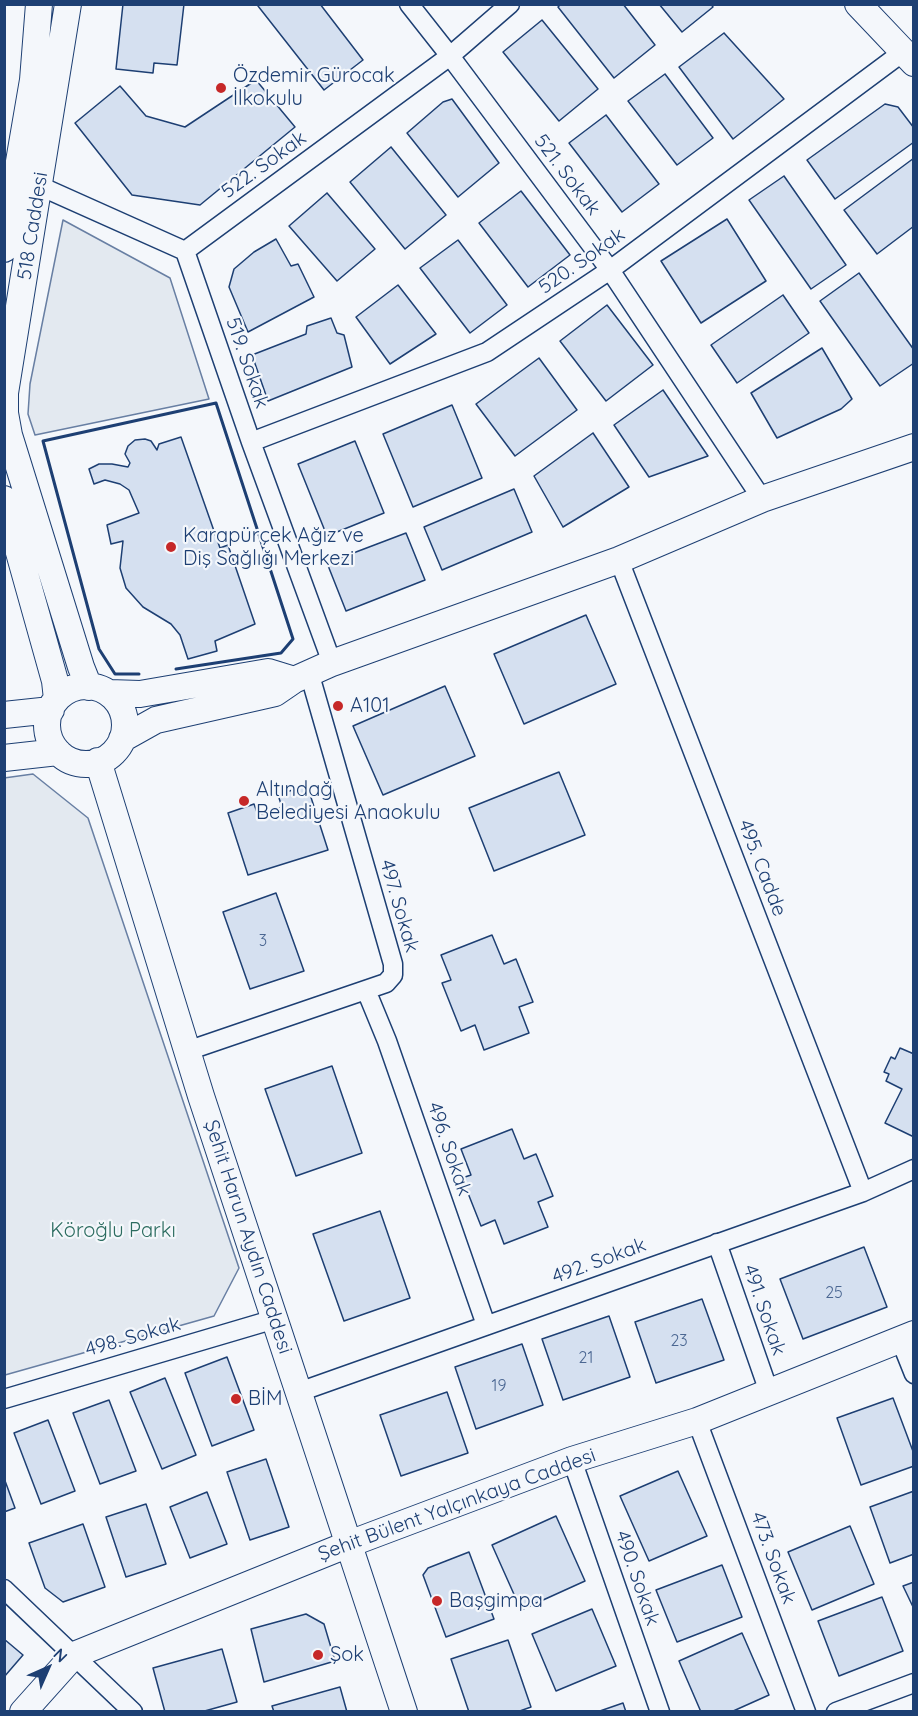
<!DOCTYPE html>
<meta charset="utf-8">
<style>
body{margin:0}
#map{position:relative;width:918px;height:1716px;overflow:hidden;background:#f4f7fb;font-family:Quicksand,sans-serif}
canvas{display:block}
.frame{position:absolute;inset:0;border:6px solid #1d3f73;pointer-events:none}
.north{position:absolute;left:18px;top:1638px;width:60px;height:60px;-webkit-text-stroke:4px #f4f7fb;paint-order:stroke;rotate:45deg;font-size:16px;font-weight:700;line-height:24px;text-align:center;color:#1d3f73}
.north::after{content:'';display:block;margin:auto;width:21px;height:27px;background:#1d3f73;clip-path:polygon(50% 0,100% 100%,50% 72%,0 100%)}
</style>
<div id="map">
<canvas width="918" height="1716"></canvas>
<div class="frame"></div>
<div class="north">N</div>
</div>
<script>
const context = document.querySelector('canvas').getContext('2d');
context.lineJoin = 'round';
function paint(path, color) {
  context.fillStyle = color;
  context.fill(path, 'evenodd');
}
function poly(rows) {
  const path = new Path2D();
  for (const r of rows) {
    if (r.length === 3) {
      path.moveTo(r[0] + r[2], r[1]);
      path.arc(r[0], r[1], r[2], 0, 2 * Math.PI);
      continue;
    }
    path.moveTo(r[0], r[1]);
    for (let i = 2; i < r.length; i += 2) path.lineTo(r[i], r[i + 1]);
  }
  return path;
}
function strokePath(path, color, width, dash) {
  context.strokeStyle = color;
  context.lineWidth = width;
  context.lineCap = dash ? 'butt' : 'round';
  context.setLineDash(dash || []);
  context.stroke(path);
}
function drawText(font, color, halo, rows, align = 'center') {
  context.font = font + ' Quicksand,sans-serif';
  context.lineWidth = 4.5;
  context.setLineDash([]);
  context.textBaseline = 'middle';
  context.strokeStyle = halo;
  context.fillStyle = color;
  for (const [text, x, y, turn = 0] of rows) {
    context.save();
    context.translate(x, y);
    context.rotate((+turn || 0) * Math.PI / 180);
    context.textAlign = isNaN(turn) ? turn : align;
    if (halo) context.strokeText(text, 0, 0);
    context.fillText(text, 0, 0);
    context.restore();
  }
}
const green = poly([
 [63,220,170,278,209,399,35,435,28,414,30,384,63,220],
 [33,774,88,818,239,1268,214,1316,5,1375,4,778,33,774]
]);
paint(green, '#e3e9f0');
strokePath(green, '#687fa3', 1.5);
const building = poly([
 [123,4,184,4,177,65,154,63,153,73,116,69,123,4],
 [260,4,320,4,363,60,324,90,258,6,260,4],
 [561,4,623,4,655,45,614,78,558,7,561,4],
 [659,4,711,4,713,7,682,32,659,4],
 [542,20,598,89,559,121,503,52,542,20],
 [724,33,784,99,733,139,679,67,724,33],
 [665,74,713,138,677,165,628,101,665,74],
 [256,80,295,127,200,205,132,195,75,123,120,86,146,116,185,127,256,80],
 [452,99,499,163,458,197,407,133,443,102,452,99],
 [885,104,898,107,914,128,914,142,835,199,807,160,885,104],
 [606,115,659,184,622,212,569,143,606,115],
 [391,147,446,215,405,249,350,182,391,147],
 [914,158,914,226,877,254,844,210,914,158],
 [784,176,846,265,811,289,749,200,784,176],
 [521,191,570,255,528,287,479,223,521,191],
 [327,193,375,249,337,281,289,226,327,193],
 [727,219,766,281,701,323,661,261,727,219],
 [276,239,291,266,298,264,314,297,248,332,229,287,234,269,254,252,276,239],
 [458,240,507,305,470,333,420,268,458,240],
 [859,273,914,350,914,363,880,386,820,301,859,273],
 [398,285,436,334,390,364,356,317,398,285],
 [783,295,809,333,737,383,711,345,783,295],
 [607,305,653,365,606,401,560,341,607,305],
 [331,318,337,333,344,335,352,367,268,401,252,355,306,334,307,326,331,318],
 [822,348,852,399,841,409,777,438,751,393,822,348],
 [539,358,577,410,515,456,476,404,539,358],
 [663,390,708,456,649,477,614,425,663,390],
 [452,405,482,478,413,507,383,434,452,405],
 [593,433,629,487,563,527,534,476,593,433],
 [181,437,220,548,228,545,255,624,215,641,217,651,188,659,180,635,171,624,143,607,126,588,120,568,123,541,111,544,107,525,139,513,129,490,120,484,105,480,94,484,89,469,99,464,112,464,128,467,130,463,125,454,128,446,135,440,145,439,151,441,157,450,159,444,181,437],
 [355,441,384,513,327,536,298,464,355,441],
 [514,489,532,532,442,570,424,527,514,489],
 [406,533,425,580,346,611,327,563,406,533],
 [586,615,616,684,524,724,494,654,586,615],
 [445,686,475,756,383,795,353,726,445,686],
 [559,772,585,835,494,871,469,808,559,772],
 [307,785,328,850,248,875,228,813,254,804,258,815,282,807,278,795,307,785],
 [276,893,304,971,250,989,223,912,276,893],
 [492,935,504,964,516,959,533,1002,519,1007,529,1033,484,1050,475,1025,461,1031,442,983,451,980,441,955,492,935],
 [900,1048,914,1054,914,1137,885,1123,902,1089,886,1081,889,1074,884,1072,891,1057,895,1059,900,1048],
 [332,1066,362,1153,296,1176,265,1089,332,1066],
 [512,1129,524,1159,536,1154,553,1196,538,1202,548,1227,504,1244,495,1220,481,1226,462,1178,471,1175,461,1149,512,1129],
 [380,1211,410,1298,344,1321,313,1234,380,1211],
 [864,1247,887,1307,803,1339,780,1279,864,1247],
 [702,1299,724,1360,656,1383,635,1322,702,1299],
 [609,1316,630,1377,563,1400,542,1339,609,1316],
 [522,1344,543,1405,476,1429,455,1367,522,1344],
 [227,1357,254,1430,212,1446,185,1373,227,1357],
 [165,1378,196,1455,162,1469,130,1392,165,1378],
 [447,1392,468,1453,401,1476,380,1415,447,1392],
 [893,1398,914,1454,914,1466,861,1485,837,1418,893,1398],
 [109,1400,136,1471,100,1484,73,1413,109,1400],
 [48,1420,75,1491,41,1504,14,1433,48,1420],
 [266,1459,289,1527,250,1540,227,1472,266,1459],
 [678,1471,707,1536,649,1561,620,1496,678,1471],
 [4,1478,15,1508,4,1512,4,1478],
 [914,1491,914,1554,890,1563,870,1507,914,1491],
 [207,1492,227,1544,190,1558,170,1507,207,1492],
 [146,1504,166,1564,126,1577,106,1517,146,1504],
 [556,1516,585,1581,521,1610,492,1545,556,1516],
 [83,1524,105,1587,63,1602,45,1588,29,1543,83,1524],
 [850,1526,874,1584,812,1610,788,1552,850,1526],
 [469,1552,494,1619,446,1637,423,1575,428,1568,469,1552],
 [722,1565,742,1617,677,1642,656,1590,722,1565],
 [914,1582,914,1609,903,1586,914,1582],
 [882,1597,903,1651,839,1676,818,1621,882,1597],
 [592,1609,616,1666,556,1691,532,1634,592,1609],
 [306,1614,324,1624,335,1661,264,1682,251,1629,306,1614],
 [742,1633,769,1695,731,1712,701,1712,679,1661,742,1633],
 [4,1639,23,1655,4,1677,4,1639],
 [508,1640,531,1707,517,1712,469,1712,451,1659,508,1640],
 [222,1649,237,1702,201,1712,165,1712,153,1668,222,1649],
 [340,1687,347,1712,274,1712,272,1706,340,1687],
 [623,1703,626,1712,597,1712,623,1703]
]);
paint(building, '#d5e0f0');
strokePath(building, '#1d3f73', 1.5);
const street = poly([
 [409,4,450,56,610,270,762,499],
 [4,170,185,251,251,442,332,663],
 [185,251,450,56,510,4],
 [251,442,487,352,610,270,903,52],
 [619,560,863,1192],
 [366,990,387,1041,486,1325],
 [187,1051,386,983,393,975,393,964,309,672],
 [717,1243,769,1392],
 [900,1339,914,1374],
 [299,1392,863,1192,914,1169],
 [4,1399,275,1319],
 [697,1421,806,1712],
 [572,1460,660,1712],
 [4,1589,133,1712],
 [836,1712,914,1683]
]);
const secondary = poly([
 [68,4,5,393,5,413,9,435,81,667,89,687],
 [858,4,914,63],
 [4,249,33,80,39,4],
 [4,499,55,681,57,699],
 [294,680,332,663,619,560,762,499,914,447],
 [86,725,39],
 [109,693,140,694,268,672,294,680,275,693,156,720,122,739],
 [4,715,51,710],
 [4,758,58,752],
 [98,761,201,1096,404,1712],
 [23,1712,74,1655,349,1544,572,1460,697,1421,914,1334]
]);
strokePath(street, '#1d3f73', 21);
strokePath(secondary, '#1d3f73', 28);
strokePath(street, '#f4f7fb', 18);
strokePath(secondary, '#f4f7fb', 26);
strokePath(poly([
 [139,674,115,674,99,649,43,441,216,403,293,639,281,653,176,669]
]), '#1d3f73', 3);
for (const [x, y, r, color] of [
 [221,88,6,"#c62828"],
 [171,547,6,"#c62828"],
 [338,706,6,"#c62828"],
 [244,801,6,"#c62828"],
 [236,1399,6,"#c62828"],
 [437,1601,6,"#c62828"],
 [318,1655,6,"#c62828"]
]) {
  const dot = new Path2D();
  dot.arc(x, y, r, 0, 2 * Math.PI);
  context.fillStyle = color;
  context.fill(dot);
  strokePath(dot, '#f4f7fb', 2);
}
drawText('16px', '#4b6792', null, [
 ["3",263,941],
 ["25",834,1293],
 ["23",679,1341],
 ["21",586,1358],
 ["19",499,1386]
]);
drawText('20px', '#1d3f73', '#f4f7fb', [
 ["Özdemir Gürocak",233,76],
 ["İlkokulu",233,99],
 ["Karapürçek Ağız ve",183,536],
 ["Diş Sağlığı Merkezi",183,559],
 ["A101",350,706],
 ["Altındağ",256,790],
 ["Belediyesi Anaokulu",256,813],
 ["BİM",248,1399],
 ["Başgimpa",449,1601],
 ["Şok",330,1655]
], 'left');
drawText('20px', '#1d3f73', '#f4f7fb', [
 ["522. Sokak",264,165,-36],
 ["521. Sokak",567,175,53],
 ["518 Caddesi",33,226,-81],
 ["520. Sokak",582,261,-35],
 ["519. Sokak",247,363,71],
 ["495. Cadde",762,868,69],
 ["497. Sokak",399,906,74],
 ["496. Sokak",449,1149,71],
 ["Şehit Harun Aydın Caddesi",248,1237,72],
 ["492. Sokak",599,1261,-20],
 ["491. Sokak",764,1310,71],
 ["498. Sokak",133,1337,-16],
 ["Şehit Bülent Yalçınkaya Caddesi",457,1505,-20],
 ["473. Sokak",773,1558,70],
 ["490. Sokak",637,1578,71]
]);
drawText('20px', '#2c6c60', '#f4f7fb', [
 ["Köroğlu Parkı",113,1231]
]);
</script>
